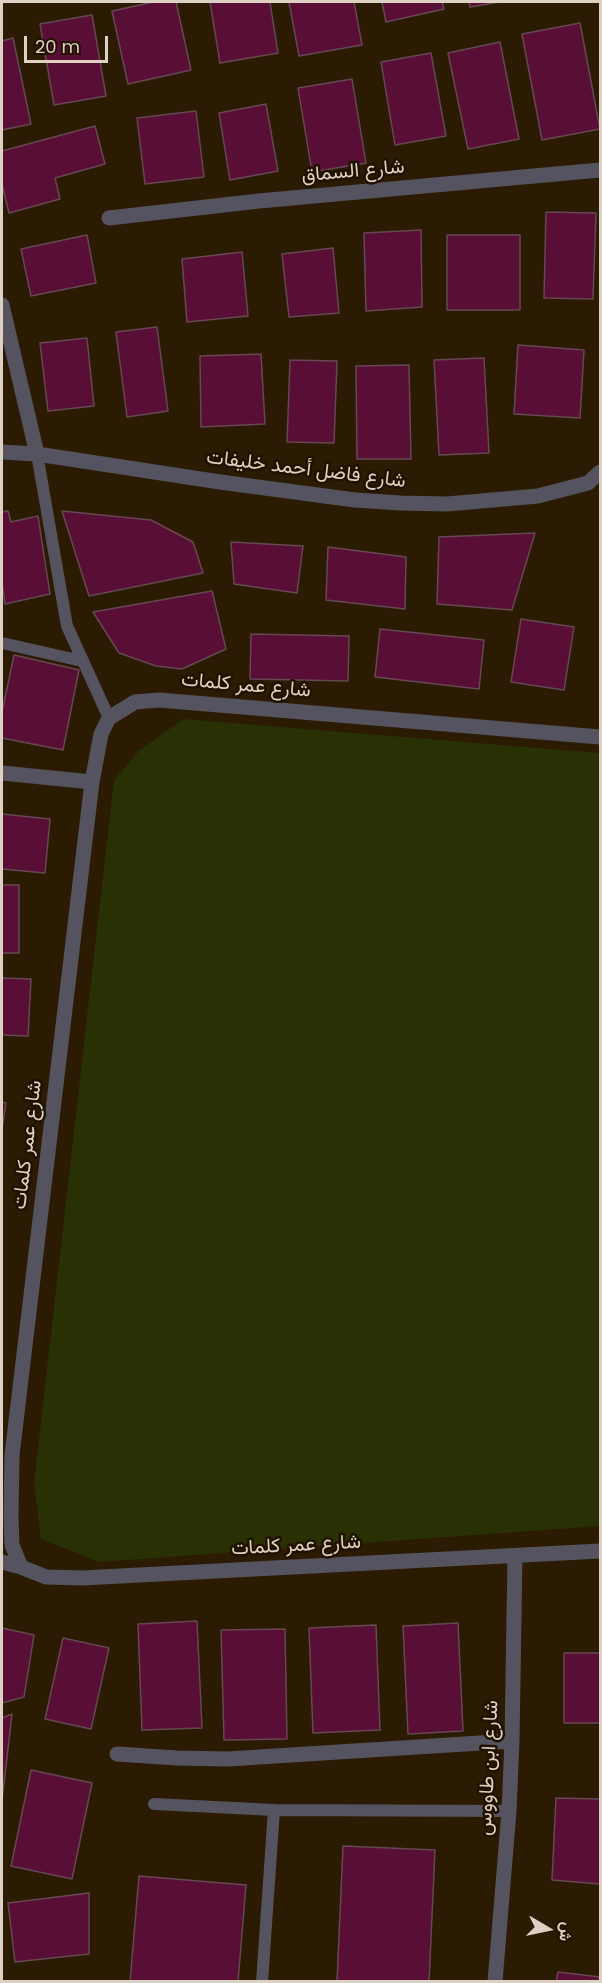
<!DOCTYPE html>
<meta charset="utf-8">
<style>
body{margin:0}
#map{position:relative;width:602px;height:1983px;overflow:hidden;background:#2b1b03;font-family:Poppins,Vazirmatn,sans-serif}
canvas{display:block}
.frame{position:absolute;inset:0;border:3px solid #dcd1c3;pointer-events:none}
.north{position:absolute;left:518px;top:1899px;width:60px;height:60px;-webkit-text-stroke:4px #211200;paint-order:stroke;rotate:99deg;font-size:16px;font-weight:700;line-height:24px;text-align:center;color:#dcd1c3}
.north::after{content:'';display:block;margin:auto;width:21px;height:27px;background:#dcd1c3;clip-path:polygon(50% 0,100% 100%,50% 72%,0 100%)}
.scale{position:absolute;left:24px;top:36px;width:84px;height:27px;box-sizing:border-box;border:3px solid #dcd1c3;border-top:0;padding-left:8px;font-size:18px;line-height:21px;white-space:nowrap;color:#dcd1c3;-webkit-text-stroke:4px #211200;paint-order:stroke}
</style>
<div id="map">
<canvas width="602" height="1983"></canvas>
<div class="frame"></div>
<div class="north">ش</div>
<div class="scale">20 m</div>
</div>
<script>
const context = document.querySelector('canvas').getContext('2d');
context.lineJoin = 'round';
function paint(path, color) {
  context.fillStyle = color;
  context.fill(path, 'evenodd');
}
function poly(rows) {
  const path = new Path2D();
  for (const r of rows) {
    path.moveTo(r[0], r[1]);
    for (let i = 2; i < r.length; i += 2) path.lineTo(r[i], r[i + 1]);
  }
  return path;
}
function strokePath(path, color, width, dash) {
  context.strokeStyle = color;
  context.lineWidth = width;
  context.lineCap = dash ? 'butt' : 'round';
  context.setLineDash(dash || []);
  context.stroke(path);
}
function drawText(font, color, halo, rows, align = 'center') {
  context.font = font + ' Poppins,Vazirmatn,sans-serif';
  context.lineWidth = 5;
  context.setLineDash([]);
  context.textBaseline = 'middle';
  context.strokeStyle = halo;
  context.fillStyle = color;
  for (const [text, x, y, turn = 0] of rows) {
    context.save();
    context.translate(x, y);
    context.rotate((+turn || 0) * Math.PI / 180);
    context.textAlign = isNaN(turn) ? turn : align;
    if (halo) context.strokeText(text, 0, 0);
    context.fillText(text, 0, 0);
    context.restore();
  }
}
paint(poly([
 [183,719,600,753,600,1526,99,1562,41,1539,34,1483,114,780,139,751]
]), '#293004');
const building = poly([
 [154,2,176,2,191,70,128,84,112,11,154,2],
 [210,2,270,2,278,53,220,63,210,2],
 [289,2,354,2,362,45,299,56,289,2],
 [382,2,442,2,444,9,386,22,382,2],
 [469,2,500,2,470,7,469,2],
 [92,15,106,96,54,105,40,24,92,15],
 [580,23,600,129,542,140,522,34,580,23],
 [13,38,31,124,2,130,2,41,13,38],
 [500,42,519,139,468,149,448,53,500,42],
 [431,53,446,136,395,145,381,62,431,53],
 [352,79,366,163,312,172,298,88,352,79],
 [266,104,278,171,230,180,219,113,266,104],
 [196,111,204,177,145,184,137,118,196,111],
 [95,126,105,164,55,178,60,199,9,213,2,184,2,151,95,126],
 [546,212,596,213,593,299,544,298,546,212],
 [421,230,422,307,366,311,364,233,421,230],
 [87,235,96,283,31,296,21,249,87,235],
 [447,235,520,235,520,310,447,310,447,235],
 [333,248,339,313,289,317,282,254,333,248],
 [242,252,248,316,187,322,182,259,242,252],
 [157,327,168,411,127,417,116,332,157,327],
 [87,338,94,406,48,411,40,343,87,338],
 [518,345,584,350,580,418,514,414,518,345],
 [261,354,265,424,201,427,200,356,261,354],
 [484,358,489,453,439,455,434,360,484,358],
 [290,360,337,361,334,443,287,442,290,360],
 [409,365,411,459,357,459,356,366,409,365],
 [8,511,11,522,38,516,50,594,5,604,2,582,2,512,8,511],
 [62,511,151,520,193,542,203,573,89,596,62,511],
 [535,533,512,610,437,604,439,537,535,533],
 [231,542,303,546,297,593,234,584,231,542],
 [328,547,406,557,405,609,326,600,328,547],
 [212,591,226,649,182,669,156,666,119,653,93,612,212,591],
 [521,619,574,627,564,690,511,682,521,619],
 [380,629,484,640,479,689,375,677,380,629],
 [251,634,349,636,348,681,250,679,251,634],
 [14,655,79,670,63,750,2,738,2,712,14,655],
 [2,814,50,819,45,873,2,869,2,814],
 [2,885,19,885,19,953,2,953,2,885],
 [2,978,31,979,28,1036,2,1035,2,978],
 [2,1102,6,1103,2,1130,2,1102],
 [197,1621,202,1728,142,1730,138,1624,197,1621],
 [458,1623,463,1731,408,1734,403,1626,458,1623],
 [376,1625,380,1730,313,1733,309,1628,376,1625],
 [2,1628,34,1635,24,1697,2,1703,2,1628],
 [285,1629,287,1739,224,1740,221,1630,285,1629],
 [63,1638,109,1648,91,1729,45,1719,63,1638],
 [564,1653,600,1653,600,1723,564,1723,564,1653],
 [12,1714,2,1801,2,1718,12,1714],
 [31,1770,92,1783,72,1879,11,1866,31,1770],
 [556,1798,600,1799,600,1884,552,1880,556,1798],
 [343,1846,435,1850,429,1982,337,1982,343,1846],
 [139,1876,246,1885,238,1982,130,1982,139,1876],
 [89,1893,89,1954,15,1962,8,1903,89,1893],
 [558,1972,600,1977,600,1982,556,1982,558,1972]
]);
paint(building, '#590e35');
strokePath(building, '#664853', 1.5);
strokePath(poly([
 [37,454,67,626,109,718],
 [2,643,82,661],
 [154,1804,274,1810,509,1811],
 [262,1982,274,1810]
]), '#55535f', 12);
strokePath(poly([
 [109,218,259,201,600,170],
 [2,305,37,454],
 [2,452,37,454,220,482,355,500,400,503,447,504,538,496,588,483,600,472],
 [600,737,159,700,135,702,109,718,101,734,92,782,12,1455,11,1517,12,1545,21,1567,46,1577,82,1578,600,1551],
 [2,773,92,782],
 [2,1562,21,1567],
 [117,1754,177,1758,228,1759,512,1741],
 [495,1982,509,1811,512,1741,515,1556]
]), '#55535f', 15);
drawText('20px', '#dcd1c3', '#211200', [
 ["شارع السماق",353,172,-5],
 ["شارع فاضل أحمد خليفات",306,470,7],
 ["شارع عمر كلمات",246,686,5],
 ["شارع عمر كلمات",28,1145,-83],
 ["شارع عمر كلمات",296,1546,-3],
 ["شارع ابن طاووس",489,1768,-87]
]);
</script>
